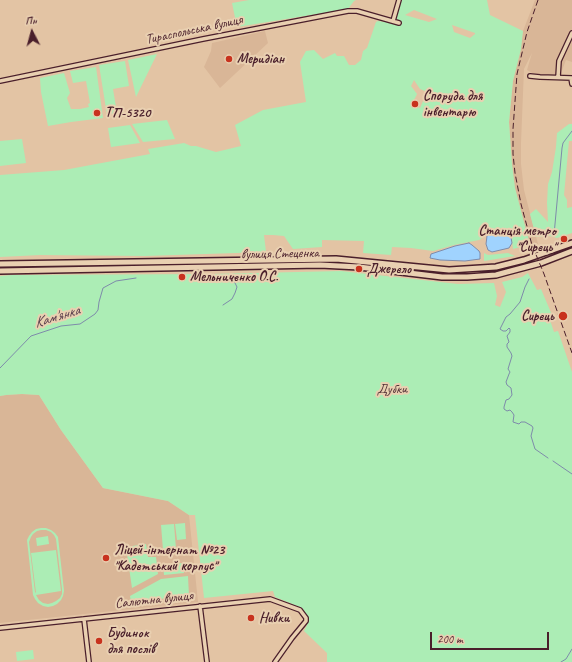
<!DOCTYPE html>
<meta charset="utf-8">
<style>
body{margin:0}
#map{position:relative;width:572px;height:662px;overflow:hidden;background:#e3c4a4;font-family:Caveat,sans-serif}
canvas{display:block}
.north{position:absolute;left:12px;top:12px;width:40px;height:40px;-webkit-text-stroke:3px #e9d0b1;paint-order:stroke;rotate:354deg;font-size:11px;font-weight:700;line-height:16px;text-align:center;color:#4a1f2b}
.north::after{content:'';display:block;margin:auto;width:14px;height:18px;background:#4a1f2b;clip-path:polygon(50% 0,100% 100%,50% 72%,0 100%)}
.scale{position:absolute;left:430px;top:632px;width:119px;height:18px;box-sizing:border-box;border:2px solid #4a1f2b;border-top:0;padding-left:5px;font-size:12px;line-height:14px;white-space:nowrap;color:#4a1f2b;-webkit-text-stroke:3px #e9d0b1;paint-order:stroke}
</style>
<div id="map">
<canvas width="572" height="662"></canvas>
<div class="north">Пн</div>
<div class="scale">200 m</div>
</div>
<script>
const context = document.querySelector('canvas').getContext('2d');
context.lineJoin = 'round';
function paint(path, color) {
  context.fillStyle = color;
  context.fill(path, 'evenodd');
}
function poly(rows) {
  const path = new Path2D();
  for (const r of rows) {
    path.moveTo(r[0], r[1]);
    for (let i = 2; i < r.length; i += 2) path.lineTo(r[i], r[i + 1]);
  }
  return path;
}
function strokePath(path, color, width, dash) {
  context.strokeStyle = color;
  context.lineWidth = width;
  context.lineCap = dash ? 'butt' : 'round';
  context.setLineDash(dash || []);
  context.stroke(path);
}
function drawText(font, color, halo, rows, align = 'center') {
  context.font = font + ' Caveat,sans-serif';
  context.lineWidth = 4;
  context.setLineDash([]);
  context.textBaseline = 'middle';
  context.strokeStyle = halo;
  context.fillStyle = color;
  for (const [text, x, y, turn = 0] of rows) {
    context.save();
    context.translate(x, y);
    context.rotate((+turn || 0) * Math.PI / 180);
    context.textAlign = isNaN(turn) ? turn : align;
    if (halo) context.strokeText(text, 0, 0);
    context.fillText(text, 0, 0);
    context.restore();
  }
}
paint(poly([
 [535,0,572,0,572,62,566,60,561,73,564,77,538,76,527,70,532,53,524,69,521,143,521,164,524,190,538,244,531,248,525,227,515,188,512,164,509,122,513,81,521,49,523,31],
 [265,31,268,43,220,88,204,67,211,51,212,43],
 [22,394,39,395,61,430,103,488,168,501,189,515,198,602,0,623,0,396,6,395]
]), '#d9b697');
paint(poly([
 [249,0,356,0,354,1,348,9,237,27,232,3],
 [401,0,487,0,490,15,523,31,521,49,513,81,509,122,512,164,515,188,529,241,524,242,524,246,513,249,511,232,500,228,493,229,485,236,479,240,454,245,433,251,411,248,392,247,391,255,363,253,364,241,322,240,322,247,293,249,284,236,273,235,264,235,266,252,145,256,40,255,0,257,0,175,64,170,150,154,148,149,184,143,191,146,196,146,216,152,241,146,235,125,263,110,306,102,300,62,306,51,314,50,323,59,335,53,337,56,344,56,349,65,355,65,361,60,363,51,367,48,376,22,378,21,400,24,401,21,395,19],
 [414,10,437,19,429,22,405,15],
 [452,25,475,33,475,34,470,38,454,32],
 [414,80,420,89,427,92,420,108,412,104,417,94,411,86],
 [157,54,136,97,128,60],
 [125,61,129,86,113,89,117,113,107,115,99,65],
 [96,67,103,118,71,122,48,126,41,92,40,78,64,73,70,93,67,98,71,109,80,109,89,107,88,104,90,103,86,81,73,83,70,71],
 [167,120,175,139,143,142,132,124],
 [569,124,572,124,572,141,569,141,568,152,564,195,567,200,567,208,572,207,572,233,557,238,550,236,536,237,530,214,536,209,548,222,547,203,548,184,552,172,556,147,557,133],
 [130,125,140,143,111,147,108,128],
 [22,139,26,163,0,166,0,141],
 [484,253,488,255,508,253,515,256,484,261],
 [341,271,458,284,494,283,497,296,495,305,500,307,506,292,502,282,522,277,528,273,537,290,541,289,552,315,549,317,554,332,558,331,572,372,572,662,327,662,327,653,304,631,307,625,308,618,302,608,275,597,273,591,204,598,195,515,189,515,168,501,103,488,61,430,39,395,22,394,6,395,0,396,0,276,12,275,211,274],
 [185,523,186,539,177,540,175,524],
 [174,524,176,549,163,550,161,525],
 [41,528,46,528,51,530,55,533,58,537,64,591,63,596,61,600,57,604,53,606,48,607,43,606,38,603,35,599,33,595,27,540,29,536,32,532,36,529],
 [41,530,46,530,51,532,54,535,56,539,62,589,62,594,60,598,56,601,52,603,48,604,43,603,39,600,36,595,61,591,56,550,31,553,36,593,35,592,29,542,31,537,33,534,37,531],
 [48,536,49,544,37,546,36,538],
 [146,544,148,557,156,557,158,574,132,588,126,547],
 [183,563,184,573,164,575,163,565],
 [188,576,189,596,131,602,130,596,161,579],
 [33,650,34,659,17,661,16,652]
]), '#acedb5');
const water = poly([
 [498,230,504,230,510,232,512,243,509,248,492,252,488,250,486,244,487,236,492,231,498,230],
 [469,243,472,245,479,251,480,253,480,259,465,261,440,260,430,258,431,254,455,246,469,243]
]);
paint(water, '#a0d3fe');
strokePath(water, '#7e8baa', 1);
strokePath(poly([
 [554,235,562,148,563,143,572,131],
 [529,279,525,287,520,302,510,314,506,317,500,329,503,331,506,331,509,328,510,329,510,332,507,336,509,342,507,344,507,347,511,353,512,356,508,369,510,372,509,374,506,382,507,385,511,388,512,395,509,399,506,400,504,407,504,409,507,411,510,410,512,412,514,415,513,422,519,424,521,422,525,422,532,426,533,428,531,436,535,449,548,458],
 [223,305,232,299,235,293,237,287,234,281],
 [0,368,31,336,61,326,80,324,95,314,98,310,99,302,103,288,116,281,136,278],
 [553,461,572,474],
 [561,662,566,659,572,649]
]), '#7e8baa', 1);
const street = poly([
 [393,21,399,0],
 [530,76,540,77,572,78],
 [558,77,559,61,572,33],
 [571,78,572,84],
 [0,81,203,39,348,11,357,11,399,23],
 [200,606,207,662],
 [84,619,89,662],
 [0,628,270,599,300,610,306,618,306,621,292,638,275,662]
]);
const secondary = poly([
 [0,264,336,259,449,270,496,267,524,260,572,243],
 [0,271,320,265,359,267,442,277,467,277,496,275,507,272,541,263,572,251]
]);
strokePath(street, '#4a1f2b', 6);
strokePath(secondary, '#4a1f2b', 8);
strokePath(street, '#e9d0b1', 3.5);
strokePath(secondary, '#e9d0b1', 5);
strokePath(poly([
 [538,0,527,32,517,74,513,129,513,154,515,173,521,204,532,245,544,274,572,353]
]), '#4a1f2b', 1, [6, 3]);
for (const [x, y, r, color] of [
 [229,59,4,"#c8321e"],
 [415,104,4,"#c8321e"],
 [97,113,4,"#c8321e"],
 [564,239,4,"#c8321e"],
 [359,269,4,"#c8321e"],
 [182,277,4,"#c8321e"],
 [563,316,5,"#c8321e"],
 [106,558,4,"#c8321e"],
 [251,618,4,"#c8321e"],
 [99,641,4,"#c8321e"]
]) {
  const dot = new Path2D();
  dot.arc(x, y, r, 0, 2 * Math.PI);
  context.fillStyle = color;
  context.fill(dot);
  strokePath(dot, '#e9d0b1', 1.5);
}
drawText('14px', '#4a1f2b', '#e9d0b1', [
 ["Тираспольська вулиця",194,30,-12],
 ["вулиця Стеценка",280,254,-1],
 ["Салютна вулиця",154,600,-6]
]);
drawText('bold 14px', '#4a1f2b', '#e9d0b1', [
 ["Меридіан",237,59],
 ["Споруда для",423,96],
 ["інвентарю",423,112],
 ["ТП-5320",105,113],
 ["Станція метро",556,231,"right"],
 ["\"Сирець\"",556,247,"right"],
 ["Джерело",367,269],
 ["Мельниченко О.С.",190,277],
 ["Сирець",554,316,"right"],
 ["Ліцей-інтернат №23",114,550],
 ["\"Кадетський корпус\"",114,566],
 ["Нивки",259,618],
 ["Будинок",107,633],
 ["для послів",107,649]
], 'left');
drawText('14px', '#543439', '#e9d0b1', [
 ["Дубки",392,389]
]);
drawText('italic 15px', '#573a4b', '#e9d0b1', [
 ["Кам'янка",57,317,-17]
]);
</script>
